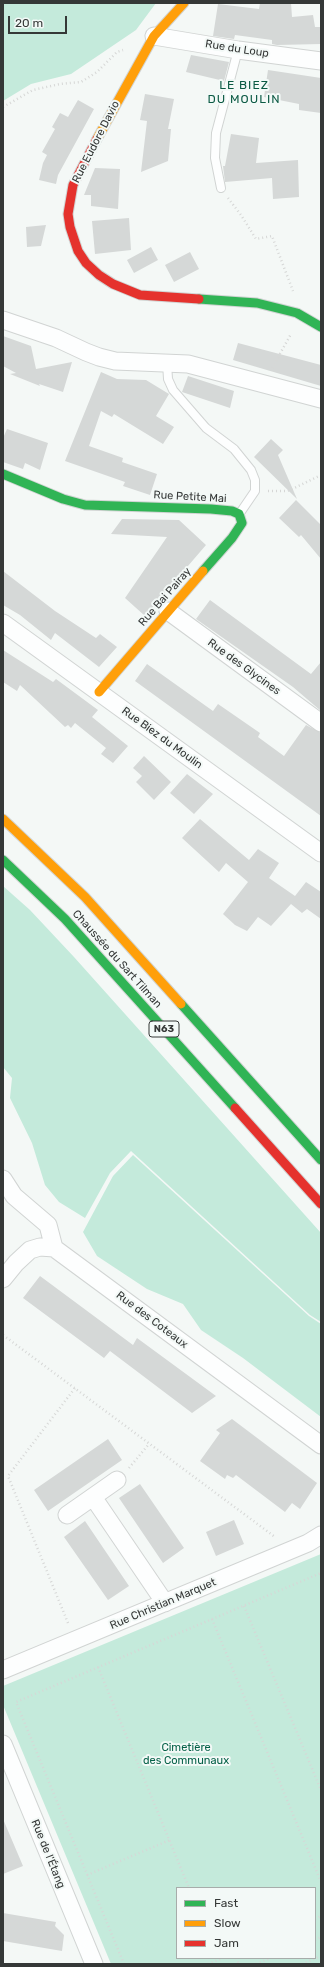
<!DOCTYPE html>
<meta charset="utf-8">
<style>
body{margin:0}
#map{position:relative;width:324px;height:1967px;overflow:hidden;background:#f4f8f6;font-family:Rubik,sans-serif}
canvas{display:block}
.frame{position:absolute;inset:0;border:4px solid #353837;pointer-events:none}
.legend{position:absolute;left:176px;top:1887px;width:140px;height:72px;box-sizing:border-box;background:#f3f9f7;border:1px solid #a7acaa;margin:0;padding:5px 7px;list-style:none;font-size:12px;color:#353837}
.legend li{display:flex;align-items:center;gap:8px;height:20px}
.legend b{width:20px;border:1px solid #a7acaa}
.scale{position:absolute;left:8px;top:16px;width:59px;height:18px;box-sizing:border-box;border:2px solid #353837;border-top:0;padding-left:5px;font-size:12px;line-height:14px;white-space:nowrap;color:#353837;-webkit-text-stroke:3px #f3f9f7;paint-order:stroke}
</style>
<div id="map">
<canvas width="324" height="1967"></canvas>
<div class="frame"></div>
<ul class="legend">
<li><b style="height:5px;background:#30b455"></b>Fast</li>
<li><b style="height:5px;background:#ff9f0a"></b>Slow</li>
<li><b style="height:5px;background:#e5322d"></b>Jam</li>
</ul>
<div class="scale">20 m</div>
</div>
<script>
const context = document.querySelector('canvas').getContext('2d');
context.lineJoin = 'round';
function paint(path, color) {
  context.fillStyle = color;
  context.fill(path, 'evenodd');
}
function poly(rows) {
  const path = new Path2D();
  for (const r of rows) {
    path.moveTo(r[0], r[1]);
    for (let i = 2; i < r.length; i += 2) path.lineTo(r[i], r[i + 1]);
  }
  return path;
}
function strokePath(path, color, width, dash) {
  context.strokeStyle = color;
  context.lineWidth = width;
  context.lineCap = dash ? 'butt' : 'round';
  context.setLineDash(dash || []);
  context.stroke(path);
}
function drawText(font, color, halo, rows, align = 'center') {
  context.font = font + ' Rubik,sans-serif';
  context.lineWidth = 4;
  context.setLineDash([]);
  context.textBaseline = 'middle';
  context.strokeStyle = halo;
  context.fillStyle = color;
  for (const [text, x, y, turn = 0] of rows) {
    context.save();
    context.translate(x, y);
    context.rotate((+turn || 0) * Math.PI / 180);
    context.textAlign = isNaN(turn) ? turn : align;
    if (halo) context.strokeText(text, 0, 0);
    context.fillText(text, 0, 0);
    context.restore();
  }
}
paint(poly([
 [3,3,156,3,136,30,71,74,31,84,3,101],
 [3,886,30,910,74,957,321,1233,321,1322,310,1315,131,1151,110,1173,85,1218,59,1202,45,1185,32,1143,10,1098,12,1078,3,1067],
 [133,1155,309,1316,321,1324,321,1417,243,1358,201,1330,183,1304,147,1289,97,1256,83,1232,113,1176],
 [321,1554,321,1964,111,1964,3,1705,3,1686],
 [177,1888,315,1888,315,1958,177,1958]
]), '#c4eadb');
paint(poly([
 [260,3,291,3,292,17,313,15,315,27,321,27,321,44,277,45,272,44,272,40,235,35,234,39,213,36,218,4,259,9],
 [191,55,229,62,224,81,186,72],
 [268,70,321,78,321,113,299,110,299,104,264,97],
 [145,94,174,99,168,129,171,129,168,161,141,172,147,121,140,120],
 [78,100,94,109,58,175,56,184,39,180,43,163,47,155,42,152,55,129,52,127,60,113,68,117],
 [231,134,259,138,256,163,298,160,299,197,273,199,272,178,225,182,223,166,225,166],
 [95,168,120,169,118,209,91,206,91,195,84,195],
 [129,218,131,250,95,254,92,221],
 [46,225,41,246,27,247,26,227],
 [151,247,158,260,134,273,127,260],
 [190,252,199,269,174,282,165,265],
 [3,336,31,346,36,369,72,362,63,392,39,384,40,386,10,374,16,373,3,366],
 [238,343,321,365,321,386,233,360],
 [101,372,117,379,146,380,169,394,156,416,174,427,163,444,114,414,112,417,101,411,89,446,123,458,122,462,157,474,150,495,123,486,125,482,65,461],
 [188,376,234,391,230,408,182,392],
 [7,429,48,443,40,470,25,463,23,469,3,462,3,438],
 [271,439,283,450,278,455,297,499,254,457],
 [296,500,321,525,321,559,301,535,299,537,279,518],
 [122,519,179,520,206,545,145,616,125,598,167,537,111,534],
 [3,571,55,611,96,638,100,634,117,647,99,667,55,633,51,640,20,615,3,605],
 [210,600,311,674,321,662,321,711,293,687,196,619],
 [3,650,53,682,56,679,98,710,92,717,128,746,113,763,101,754,106,748,75,723,71,728,68,725,65,727,20,685,17,691,3,682],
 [147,664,213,711,218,704,260,733,258,737,284,756,306,725,321,733,321,816,135,681],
 [144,756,171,782,154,800,136,782,142,776,133,768],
 [187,774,213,794,194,814,170,793],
 [200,819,249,860,258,849,279,863,269,878,295,896,306,882,321,892,321,919,307,909,302,913,291,904,271,926,258,917,247,931,235,925,223,914,248,882,226,863,219,872,182,838],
 [40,1276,133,1345,137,1338,216,1396,192,1413,110,1351,104,1358,23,1298],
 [232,1419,317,1483,300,1509,292,1503,285,1512,236,1475,233,1478,227,1475,225,1479,200,1461,220,1433,216,1430],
 [108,1439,122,1460,48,1511,34,1490],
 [140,1484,184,1548,163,1563,119,1498],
 [234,1520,244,1544,216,1556,206,1532],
 [85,1521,129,1586,108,1600,64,1537],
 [3,1819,23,1866,3,1874],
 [3,1913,56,1922,55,1926,64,1935,62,1951,3,1941]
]), '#d5d8d7');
const lane = poly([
 [221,188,215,158,216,133,238,50],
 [167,363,168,379,173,390,206,428,234,449,251,470,255,480,255,491,240,513]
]);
const street = poly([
 [154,36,238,50,321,61],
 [3,320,56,338,86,352,99,357,115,361,188,364,321,399],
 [168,611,321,723],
 [3,623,321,853],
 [3,1179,14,1196,48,1225,54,1248,321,1445],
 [3,1279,16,1263,30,1250,40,1247,54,1248],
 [93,1497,165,1603],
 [67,1515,117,1480],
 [3,1670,308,1543,321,1535],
 [3,1744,94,1964]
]);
const fast = poly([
 [199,299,257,303,297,313,321,327],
 [3,474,63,499,85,505,211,509,232,511,239,514,242,523,232,538,203,571],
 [3,860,65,919,235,1108],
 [181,1004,321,1160]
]);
const slow = poly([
 [97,139,154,36,184,3],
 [99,692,203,571],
 [3,819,85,897,181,1004]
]);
const jam = poly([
 [97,139,73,185,68,214,70,227,78,251,86,263,99,275,113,284,140,295,199,299],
 [235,1108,321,1204]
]);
strokePath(lane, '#d1d4d3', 10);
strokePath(street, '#d1d4d3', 19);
strokePath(fast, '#d1d4d3', 11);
strokePath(slow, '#d1d4d3', 11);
strokePath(jam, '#d1d4d3', 11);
strokePath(poly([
 [3,107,33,90,60,84,81,82,97,72,117,52,123,50],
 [228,198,241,215,256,239,272,236,293,291],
 [272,368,291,334],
 [268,491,288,491,321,475],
 [3,1335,275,1537],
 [129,1468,149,1444],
 [244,1606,321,1790],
 [212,1619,321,1882],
 [68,1623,8,1476,75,1388],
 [98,1667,189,1888],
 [87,1875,170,1840],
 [315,1919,321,1916],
 [315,1940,321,1937],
 [236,1958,239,1964],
 [124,1964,16,1702,321,1573],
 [208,1964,223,1958],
 [256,1964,271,1958],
 [302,1964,321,1956]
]), '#d6d7d6', 2.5, [1, 3]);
strokePath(lane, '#fdfefe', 8);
strokePath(street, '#fdfefe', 17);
strokePath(fast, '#30b455', 9);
strokePath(slow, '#ff9f0a', 9);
strokePath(jam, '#e5322d', 9);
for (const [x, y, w] of [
 [164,1029,30]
]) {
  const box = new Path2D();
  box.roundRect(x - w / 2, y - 8, w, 16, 3);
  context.fillStyle = '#f3f9f7';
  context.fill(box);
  strokePath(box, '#353837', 1);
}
drawText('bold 10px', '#353837', null, [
 ["N63",164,1029]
]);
drawText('11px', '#353837', '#f3f9f7', [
 ["Rue du Loup",237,49,9],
 ["Rue Eudore Davio",96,142,-63],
 ["Rue Petite Mai",190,497,3],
 ["Rue Bai Pairay",165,597,-49],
 ["Rue des Glycines",244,667,36],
 ["Rue Biez du Moulin",162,738,36],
 ["Chaussée du Sart Tilman",117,959,48],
 ["Rue des Coteaux",152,1320,37],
 ["Rue Christian Marquet",163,1604,-23],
 ["Rue de l'Étang",48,1854,68]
]);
drawText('11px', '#056148', '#f3f9f7', [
 ["Cimetière",186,1748],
 ["des Communaux",186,1761]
]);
context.letterSpacing = '1px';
drawText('12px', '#0c5a44', '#f3f9f7', [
 ["LE BIEZ",244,86],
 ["DU MOULIN",244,100]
]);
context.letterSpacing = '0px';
</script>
